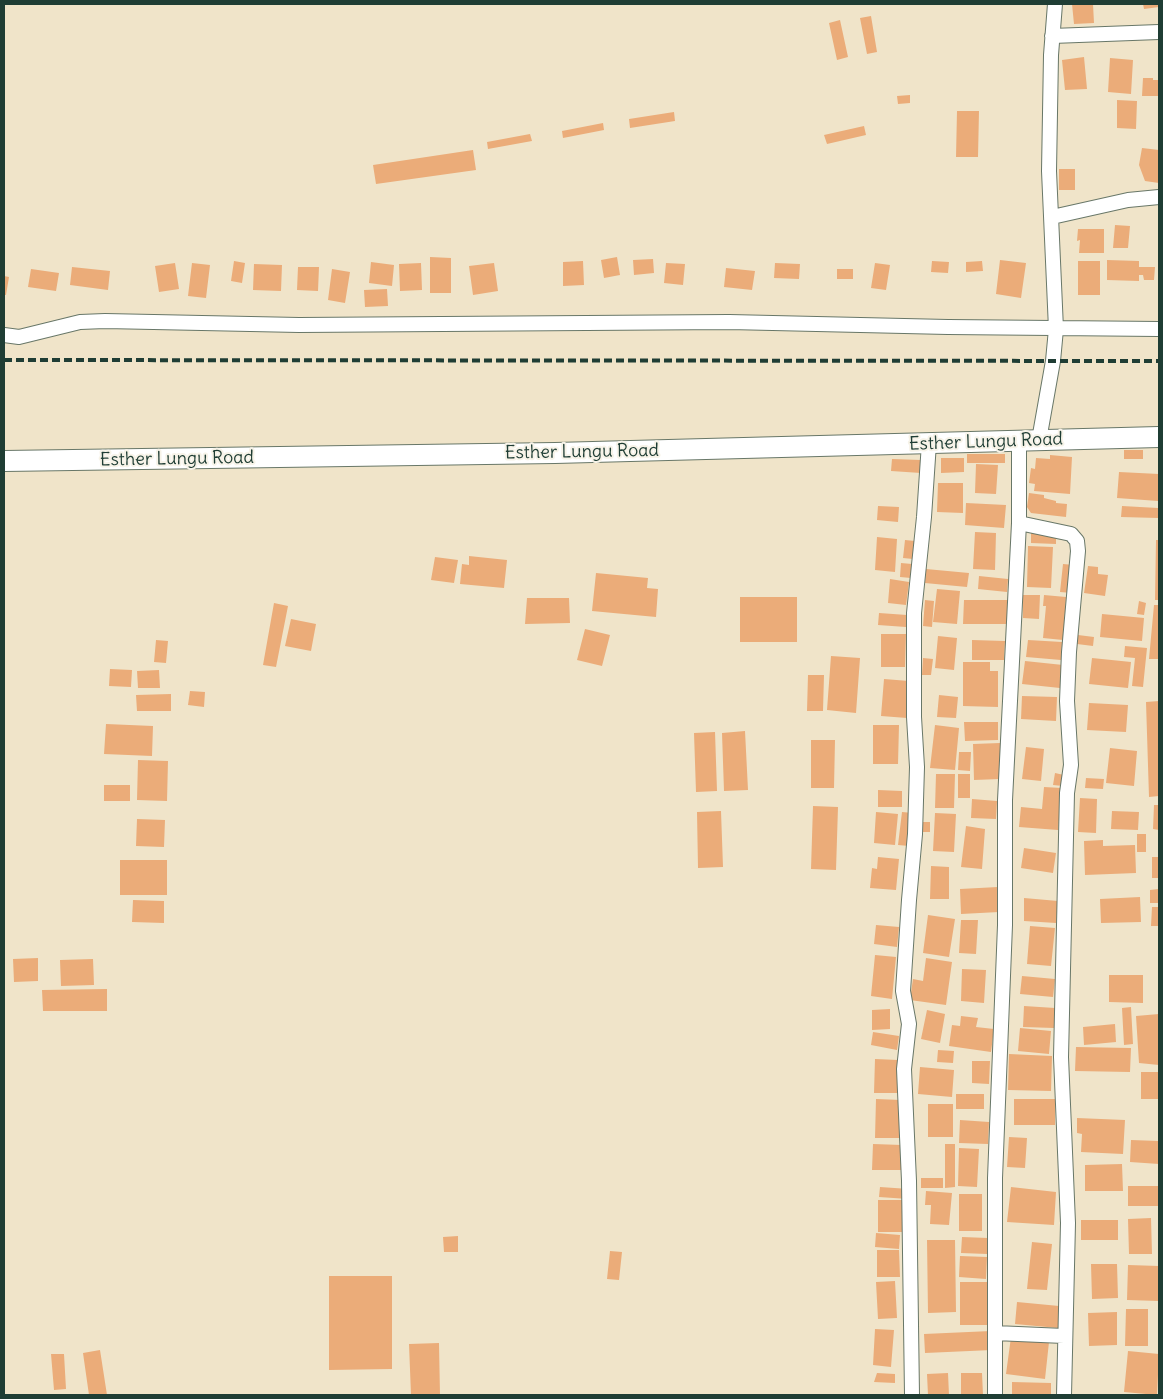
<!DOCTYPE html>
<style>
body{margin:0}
#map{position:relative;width:1163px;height:1399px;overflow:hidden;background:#f0e4c9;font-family:Delius,sans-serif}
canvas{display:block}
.frame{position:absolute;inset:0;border:5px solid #1f3d34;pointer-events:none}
</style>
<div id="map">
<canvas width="1163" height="1399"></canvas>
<div class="frame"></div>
</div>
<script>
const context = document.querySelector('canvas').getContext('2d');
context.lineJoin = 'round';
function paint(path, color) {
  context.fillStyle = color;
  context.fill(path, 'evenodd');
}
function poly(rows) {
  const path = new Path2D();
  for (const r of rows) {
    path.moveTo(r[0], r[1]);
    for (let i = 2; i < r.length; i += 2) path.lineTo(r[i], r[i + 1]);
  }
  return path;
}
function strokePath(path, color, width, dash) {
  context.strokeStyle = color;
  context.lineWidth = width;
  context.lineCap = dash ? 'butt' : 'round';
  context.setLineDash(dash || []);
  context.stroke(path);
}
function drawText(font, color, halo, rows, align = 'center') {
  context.font = font + ' Delius,sans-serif';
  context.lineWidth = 4;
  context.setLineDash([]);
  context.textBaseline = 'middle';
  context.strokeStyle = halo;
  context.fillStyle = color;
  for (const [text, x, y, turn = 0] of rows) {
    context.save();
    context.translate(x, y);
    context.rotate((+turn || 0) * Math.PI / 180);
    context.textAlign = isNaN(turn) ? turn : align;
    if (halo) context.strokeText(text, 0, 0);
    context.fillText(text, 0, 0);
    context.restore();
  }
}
paint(poly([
 [1072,4,1093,4,1094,23,1074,24],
 [1143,4,1159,4,1159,7,1144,9],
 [871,16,877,52,867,54,860,18],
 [840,20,848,57,837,60,829,23],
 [1084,57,1087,89,1065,90,1062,60],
 [1110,58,1133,60,1131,94,1108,92],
 [1143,78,1153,78,1153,80,1159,80,1159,96,1142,96],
 [910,95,910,103,898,104,897,96],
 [1117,100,1137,101,1136,129,1117,128],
 [957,111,979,111,978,157,956,157],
 [674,112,675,121,630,128,629,119],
 [603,123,604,130,563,138,562,131],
 [864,126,866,135,827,144,824,135],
 [530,134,532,141,488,149,487,142],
 [1142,148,1159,150,1159,183,1145,181,1139,165],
 [473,150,476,170,376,184,373,165],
 [1059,169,1075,169,1075,190,1059,190],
 [1115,225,1130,226,1128,248,1113,248],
 [1078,229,1104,229,1104,253,1079,253,1080,240,1077,241],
 [430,257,451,258,451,293,430,293],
 [617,257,620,275,604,278,601,260],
 [653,259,654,273,634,275,633,260],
 [1000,260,1026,263,1021,298,996,294],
 [1107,260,1139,261,1139,267,1155,267,1154,280,1144,280,1143,275,1139,275,1139,281,1107,280],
 [234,261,245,263,242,283,231,281],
 [583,261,584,285,563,286,563,262],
 [932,261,949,262,948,273,931,272],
 [982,261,983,271,966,272,966,262],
 [1078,261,1100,261,1100,295,1078,295],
 [371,262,394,265,392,286,369,283],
 [175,263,179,289,159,292,155,266],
 [192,263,210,265,206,298,188,296],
 [421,263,422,290,400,291,399,264],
 [494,263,498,291,473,295,469,266],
 [666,263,685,264,683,285,664,283],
 [775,263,800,264,799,279,774,278],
 [875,263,890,265,886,290,871,288],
 [254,264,282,265,281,291,253,290],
 [72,267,110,271,108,290,70,285],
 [298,267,319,267,318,291,297,290],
 [726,268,755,271,752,290,724,287],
 [31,269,59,273,56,291,28,287],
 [332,269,350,272,345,303,328,300],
 [837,269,853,269,853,279,837,279],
 [4,276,9,277,6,295,4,295],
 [387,289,388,306,365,307,364,290],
 [1124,450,1143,450,1143,459,1124,459],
 [967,454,1005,454,1005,463,967,463],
 [1050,455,1072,457,1070,494,1034,491,1035,484,1029,483,1031,468,1035,469,1036,458,1050,459],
 [941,458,964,458,964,472,941,473],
 [892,459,921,460,921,473,891,471],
 [976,464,998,465,996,494,975,493],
 [1119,472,1159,474,1158,501,1117,498],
 [938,483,963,483,963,513,937,512],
 [1029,493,1044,495,1044,498,1056,501,1056,503,1067,504,1066,517,1031,513,1027,507],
 [966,503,1006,505,1004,528,965,525],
 [878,506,899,507,898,522,877,520],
 [1122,506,1158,508,1158,518,1121,517],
 [975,532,996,533,995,570,973,569],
 [1031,533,1056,534,1056,544,1031,543],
 [877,537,897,539,895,572,875,570],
 [905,540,915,541,913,559,903,558],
 [1156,540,1159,540,1159,600,1155,600],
 [1028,546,1053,547,1051,588,1027,587],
 [469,556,507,560,504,588,460,584,462,564,469,565],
 [435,557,458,560,454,583,431,580],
 [901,563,912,564,911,578,900,577],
 [1063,564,1074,565,1072,593,1060,592],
 [1088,566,1098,567,1098,574,1108,575,1105,596,1084,593],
 [926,569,969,573,967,587,925,583],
 [596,573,648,578,647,588,658,589,656,617,592,611],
 [979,576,1008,579,1007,592,978,589],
 [890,579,909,582,906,605,888,603],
 [937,589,960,591,957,624,933,622],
 [1023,595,1040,595,1039,619,1023,618],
 [1044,595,1066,597,1063,640,1043,638,1046,606,1043,606],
 [740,597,797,597,797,642,740,642],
 [527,598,569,598,570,623,525,624],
 [925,600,934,601,932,627,923,626],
 [964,600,1010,600,1010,624,963,624],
 [1139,601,1146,603,1144,615,1137,614],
 [274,603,288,606,276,667,263,665],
 [1154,605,1159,605,1158,659,1149,659],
 [879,613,907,615,906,627,878,625],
 [1102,614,1144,618,1142,641,1100,637],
 [291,619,316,624,311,651,285,646],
 [585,629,610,635,602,666,577,660],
 [881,634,906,634,905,667,881,667],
 [1078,635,1094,637,1093,646,1077,644],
 [938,636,957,638,954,670,935,668],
 [156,640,168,641,166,663,154,662],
 [972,640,1005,641,1004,660,972,660],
 [1028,640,1062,642,1061,660,1026,657],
 [1125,646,1147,648,1143,687,1132,686,1135,658,1124,657],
 [831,656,860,658,856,713,827,710],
 [923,658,933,659,931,675,922,675],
 [1092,658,1131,662,1128,688,1089,684],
 [1025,661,1063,665,1060,688,1022,684],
 [963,662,990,662,990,671,998,671,998,707,963,706],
 [110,669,132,670,131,687,109,686],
 [159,670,160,688,138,688,137,671],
 [808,675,824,675,823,711,807,711],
 [884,679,909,681,907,718,881,716],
 [190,691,205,692,204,707,188,705],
 [171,694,171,711,137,711,136,695],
 [939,695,958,697,956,718,937,717],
 [1022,696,1057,697,1056,721,1021,719],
 [1159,701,1159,796,1149,797,1146,702],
 [1089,703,1128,705,1126,732,1087,730],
 [964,722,998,722,998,740,965,741],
 [106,724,153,726,152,756,104,754],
 [873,725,899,725,898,764,873,764],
 [935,725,959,728,955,770,930,768],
 [745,731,748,790,724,791,722,733],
 [715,732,717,791,696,792,694,733],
 [811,740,835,740,834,788,811,788],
 [1000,743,1000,779,974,780,973,744],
 [1026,747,1044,749,1041,781,1022,779],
 [1110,748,1137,751,1134,786,1106,783],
 [959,752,971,752,970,771,958,770],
 [138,760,168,761,167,801,137,800],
 [1055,773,1064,775,1063,786,1053,785],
 [936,774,955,774,954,808,935,808],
 [958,774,970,774,970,798,958,798],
 [1086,778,1104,779,1103,789,1085,788],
 [104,785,130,785,130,801,104,801],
 [1044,787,1062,788,1058,830,1019,827,1021,807,1042,809],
 [878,790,902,791,902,807,878,807],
 [1080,798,1097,799,1096,833,1078,832],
 [972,799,997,801,996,819,971,818],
 [1154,805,1159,805,1159,830,1153,829],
 [813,806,838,807,836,870,811,869],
 [721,811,723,867,698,868,697,812],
 [1112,811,1139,812,1138,830,1111,829],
 [876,812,898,814,895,845,874,843],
 [902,812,913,813,909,846,898,845],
 [935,813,956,814,954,852,933,851],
 [137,819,165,820,164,847,136,846],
 [921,822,930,822,930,832,921,832],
 [966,826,985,829,982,869,961,867],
 [1137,834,1146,834,1146,852,1137,852],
 [1103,840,1103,846,1135,845,1136,873,1085,875,1084,841],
 [1024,848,1056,853,1053,873,1021,868],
 [878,857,899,859,896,890,870,888,872,868,877,869],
 [1152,857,1159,857,1159,878,1152,878],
 [120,860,167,860,167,895,120,895],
 [931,866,949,867,949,899,930,899],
 [998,887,999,912,961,914,960,889],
 [1159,889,1159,903,1150,903,1150,890],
 [1140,897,1141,922,1101,923,1100,899],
 [1024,898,1058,901,1056,923,1024,921],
 [133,900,164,901,164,923,132,922],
 [1152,907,1159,907,1159,926,1151,926],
 [928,915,955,919,949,957,923,953],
 [961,920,978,920,976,954,959,953],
 [876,925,899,927,897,947,874,944],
 [1030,926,1055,928,1051,966,1027,964],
 [875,955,896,957,892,999,871,996],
 [38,958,38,981,14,982,13,959],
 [926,958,952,962,946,1005,910,1000,913,979,923,981],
 [93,959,94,985,61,986,60,960],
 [962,969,986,970,984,1003,961,1001],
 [1109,975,1143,975,1143,1003,1109,1002],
 [1022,976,1055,979,1053,997,1020,994],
 [107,989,107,1011,43,1011,42,990],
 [1024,1006,1055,1008,1054,1028,1023,1027],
 [1131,1007,1133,1044,1124,1045,1122,1008],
 [890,1009,890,1029,872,1030,872,1010],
 [927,1010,945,1014,940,1043,921,1039],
 [1159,1014,1159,1065,1139,1063,1136,1016],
 [961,1016,978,1018,976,1027,994,1029,991,1052,949,1046,952,1025,960,1026],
 [1115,1024,1116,1042,1084,1045,1083,1027],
 [1020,1028,1051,1031,1049,1054,1018,1051],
 [873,1032,899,1036,897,1050,871,1045],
 [1076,1047,1131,1048,1130,1072,1075,1071],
 [938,1050,954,1051,953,1063,937,1062],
 [1009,1054,1052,1056,1051,1091,1008,1090],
 [875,1059,898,1060,898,1093,874,1093],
 [972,1061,990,1061,989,1084,972,1083],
 [920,1067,954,1070,952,1097,918,1094],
 [1141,1072,1159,1072,1159,1099,1141,1099],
 [956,1094,984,1094,984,1109,956,1109],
 [876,1099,901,1100,900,1138,875,1138],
 [1014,1099,1055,1099,1055,1125,1014,1125],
 [928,1104,953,1104,953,1137,928,1137],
 [1077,1118,1125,1120,1123,1154,1081,1152,1082,1134,1077,1133],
 [960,1120,989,1122,988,1144,959,1143],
 [1009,1137,1027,1138,1025,1168,1007,1167],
 [1131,1140,1159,1141,1159,1164,1130,1162],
 [873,1144,902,1145,902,1170,872,1170],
 [945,1144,955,1144,955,1187,945,1188],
 [959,1148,979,1149,977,1187,958,1186],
 [1122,1164,1123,1191,1085,1191,1085,1165],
 [921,1178,943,1178,943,1188,921,1188],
 [1128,1186,1159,1186,1159,1206,1128,1206],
 [880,1187,909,1189,908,1199,879,1197],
 [1011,1187,1056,1192,1054,1225,1007,1222],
 [926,1191,952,1193,949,1225,930,1224,931,1205,925,1205],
 [959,1194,982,1194,982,1231,959,1231],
 [878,1200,904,1200,904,1232,878,1232],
 [1151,1218,1152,1254,1129,1254,1128,1219],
 [1081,1220,1118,1220,1118,1240,1081,1240],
 [876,1233,900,1235,899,1249,875,1247],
 [458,1236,458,1252,444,1252,443,1237],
 [962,1237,988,1238,987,1254,961,1253],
 [927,1240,955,1240,956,1312,928,1313],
 [1032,1242,1052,1244,1047,1290,1027,1289],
 [877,1250,899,1250,900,1277,877,1277],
 [610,1251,622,1252,619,1280,607,1279],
 [960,1256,987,1257,986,1279,959,1277],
 [1091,1264,1117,1264,1118,1298,1092,1299],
 [1128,1265,1159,1266,1159,1301,1127,1300],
 [329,1276,392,1276,392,1369,329,1370],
 [895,1281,897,1318,878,1319,876,1282],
 [960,1282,989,1282,988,1325,960,1325],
 [1017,1302,1059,1306,1058,1328,1015,1324],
 [1126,1309,1148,1309,1148,1346,1125,1346],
 [1117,1312,1117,1345,1089,1346,1088,1313],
 [875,1329,894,1330,891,1367,873,1365],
 [991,1331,992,1350,925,1353,924,1334],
 [1011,1337,1049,1342,1045,1379,1006,1374],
 [439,1343,440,1395,411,1395,409,1344],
 [100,1350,107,1395,89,1395,83,1353],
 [1128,1351,1159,1354,1157,1395,1124,1392],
 [51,1354,64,1354,66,1389,54,1390],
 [877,1373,895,1374,895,1383,874,1382],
 [948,1373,949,1395,928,1395,927,1374],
 [961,1373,982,1373,983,1395,961,1395],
 [1012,1382,1051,1383,1051,1395,1012,1395]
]), '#ebac79');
const street = poly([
 [1052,36,1159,32],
 [1052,217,1128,200,1159,197],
 [4,335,19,337,80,322,105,321,299,325,729,322,948,327,1159,329],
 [1039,440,1053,361,1056,329,1049,171,1051,55,1055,4],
 [1019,523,1071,534,1077,541,1078,551,1069,652,1067,701,1071,765,1067,793,1061,1057,1068,1223,1064,1395],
 [995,1333,1064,1336],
 [912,1395,909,1181,904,1069,909,1024,903,991,909,900,915,834,917,767,914,717,914,613,924,517,929,443],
 [995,1395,995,1178,1005,925,1005,800,1019,523,1019,441]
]);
const secondary = poly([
 [4,461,555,453,1159,437]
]);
strokePath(street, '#687768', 16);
strokePath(secondary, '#687768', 22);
strokePath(street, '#fff', 14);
strokePath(secondary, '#fff', 20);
strokePath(poly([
 [4,360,1159,361]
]), '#1f3d34', 4, [8, 4]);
drawText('18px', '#1f3d34', '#f7f3e8', [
 ["Esther Lungu Road",986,442,-2],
 ["Esther Lungu Road",582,452,-1],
 ["Esther Lungu Road",177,459,-1]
]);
</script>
